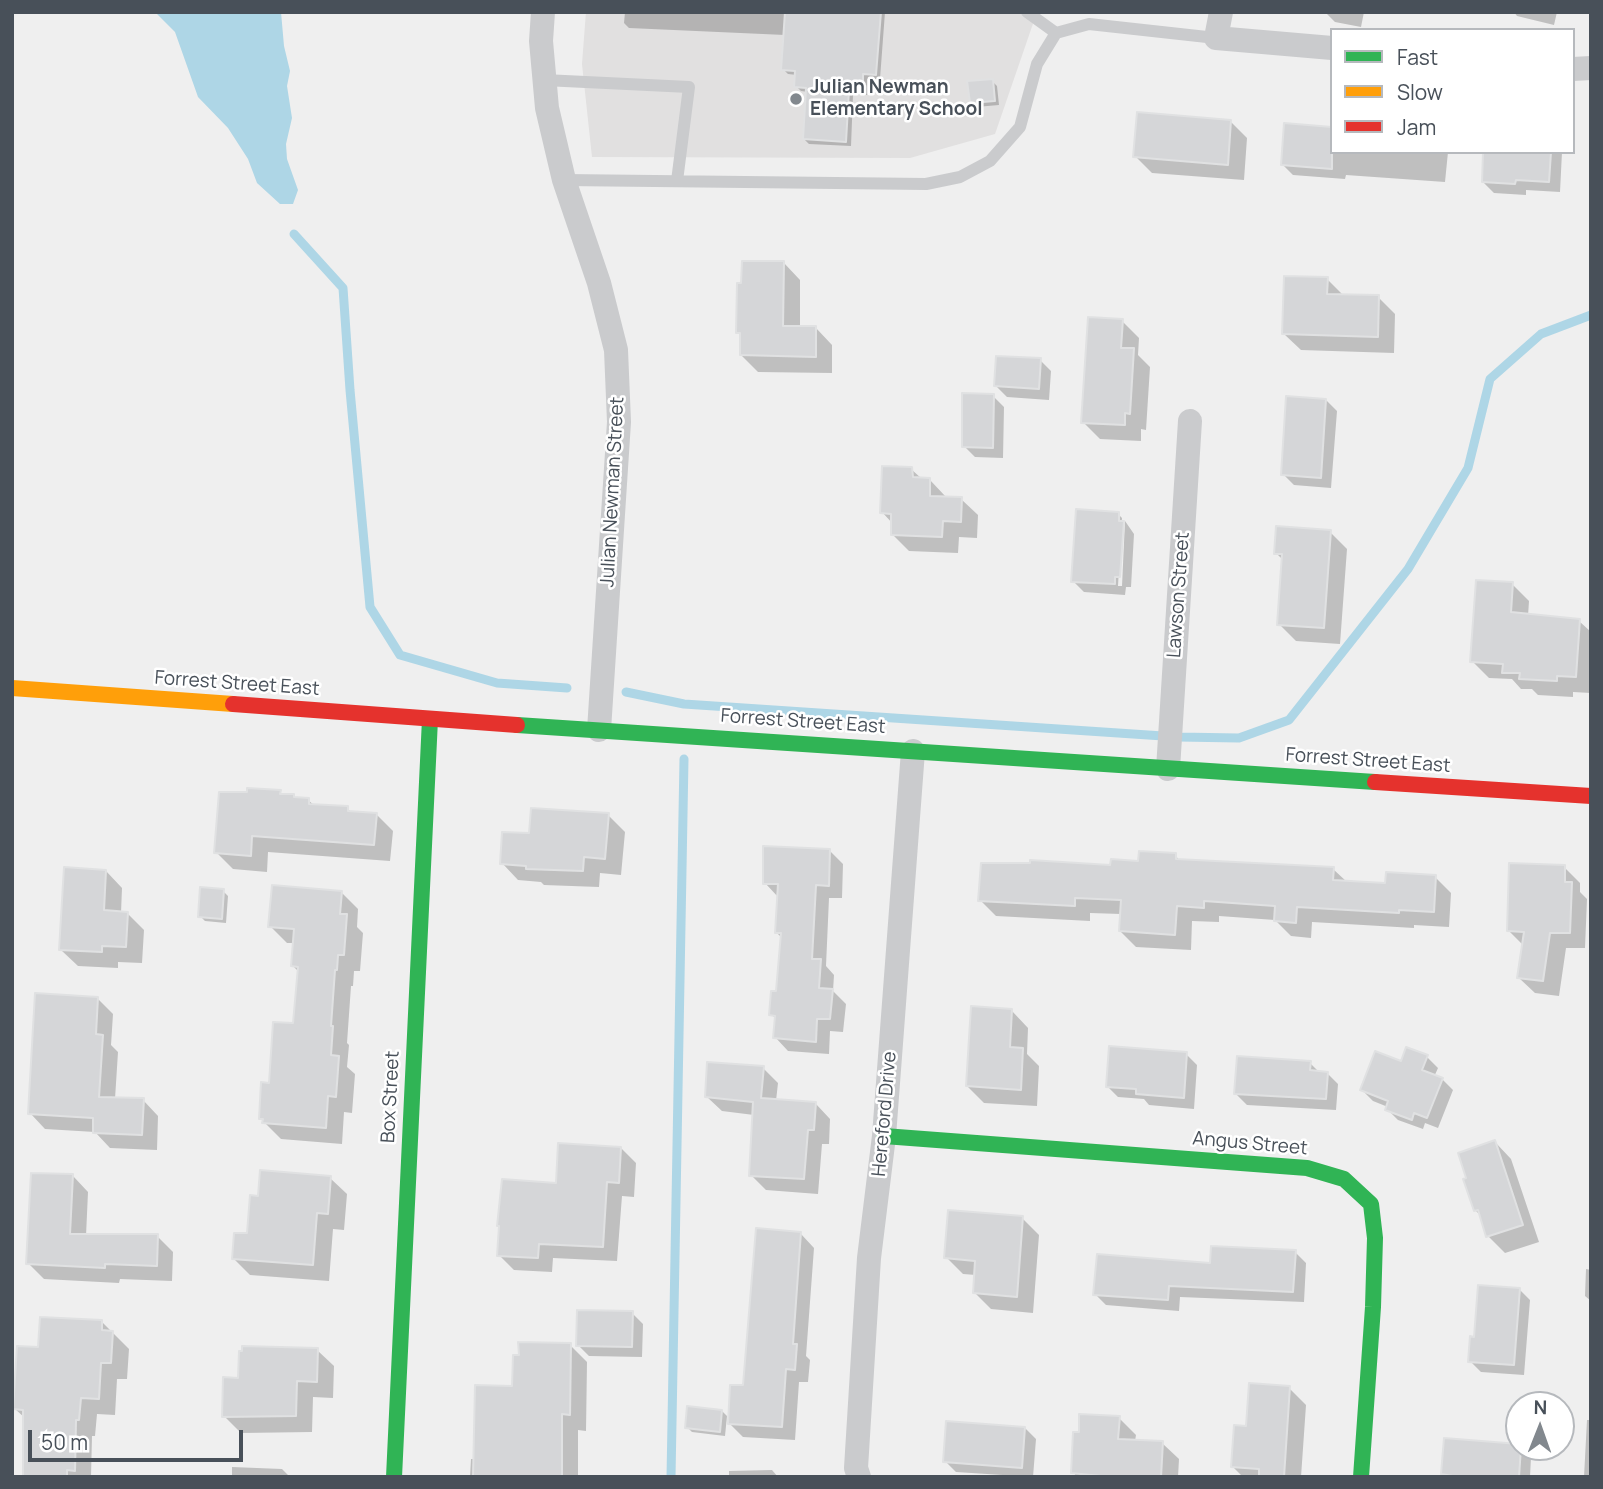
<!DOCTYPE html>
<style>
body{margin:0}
#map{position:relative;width:1603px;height:1489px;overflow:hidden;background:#efefef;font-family:Manrope,sans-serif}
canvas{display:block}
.frame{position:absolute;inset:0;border:14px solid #485059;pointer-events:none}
.legend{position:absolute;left:1330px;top:28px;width:245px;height:126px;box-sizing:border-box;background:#fff;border:2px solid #b6b9bd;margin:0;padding:9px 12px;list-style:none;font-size:21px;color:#485059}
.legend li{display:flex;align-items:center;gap:14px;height:35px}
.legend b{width:35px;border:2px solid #b6b9bd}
.north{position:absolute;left:1505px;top:1391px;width:70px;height:70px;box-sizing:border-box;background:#fff;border:2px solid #b6b9bd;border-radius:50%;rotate:1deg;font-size:19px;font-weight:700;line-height:28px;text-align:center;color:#485059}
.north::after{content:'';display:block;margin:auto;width:24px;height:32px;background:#82888e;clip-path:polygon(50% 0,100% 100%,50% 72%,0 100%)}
.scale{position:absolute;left:28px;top:1430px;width:215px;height:32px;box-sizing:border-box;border:4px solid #485059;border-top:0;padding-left:9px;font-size:21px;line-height:24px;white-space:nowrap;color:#485059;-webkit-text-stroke:5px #fff;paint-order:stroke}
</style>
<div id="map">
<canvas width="1603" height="1489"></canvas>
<div class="frame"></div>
<ul class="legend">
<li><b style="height:9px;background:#30b455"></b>Fast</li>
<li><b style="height:9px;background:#ff9f0a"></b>Slow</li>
<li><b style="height:9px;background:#e5322d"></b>Jam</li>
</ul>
<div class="north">N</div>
<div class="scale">50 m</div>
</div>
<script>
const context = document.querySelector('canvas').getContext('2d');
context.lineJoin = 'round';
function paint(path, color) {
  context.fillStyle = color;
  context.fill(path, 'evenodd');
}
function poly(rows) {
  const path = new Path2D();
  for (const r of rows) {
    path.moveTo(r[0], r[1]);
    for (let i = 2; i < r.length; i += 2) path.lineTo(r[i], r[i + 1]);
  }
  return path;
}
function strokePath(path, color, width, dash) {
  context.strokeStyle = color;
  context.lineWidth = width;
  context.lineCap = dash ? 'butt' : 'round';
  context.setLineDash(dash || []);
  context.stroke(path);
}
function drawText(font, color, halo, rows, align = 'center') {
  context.font = font + ' Manrope,sans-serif';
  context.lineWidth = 5;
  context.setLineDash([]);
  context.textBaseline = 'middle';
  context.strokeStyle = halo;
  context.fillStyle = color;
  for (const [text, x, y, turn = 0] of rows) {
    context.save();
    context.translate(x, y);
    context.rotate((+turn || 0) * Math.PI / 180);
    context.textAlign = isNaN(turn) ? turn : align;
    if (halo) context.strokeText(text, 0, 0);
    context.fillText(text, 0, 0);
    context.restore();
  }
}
paint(poly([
 [586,12,1037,12,995,134,910,158,592,157,582,64]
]), '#e1e0e0');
paint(poly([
 [155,12,281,12,284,46,290,71,287,86,292,118,286,144,287,159,298,190,293,204,280,204,257,183,248,159,228,128,198,97,175,32]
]), '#aed6e6');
paint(poly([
 [625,12,885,12,880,79,867,79,867,95,853,95,851,146,809,144,804,139,808,92,801,91,796,86,797,75,788,74,783,69,785,35,629,28,624,23],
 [1325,12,1364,12,1361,27,1335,22],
 [1514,12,1557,12,1554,25,1517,16],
 [992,81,997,86,999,105,976,107,971,102],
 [1230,121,1247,138,1244,180,1152,173,1135,156],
 [1332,152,1448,152,1445,182,1346,175,1345,179,1293,175,1282,164],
 [1485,152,1562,152,1560,192,1526,190,1526,195,1494,193,1483,182],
 [784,263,800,280,800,328,816,328,832,345,832,373,758,372,741,355,742,337,738,333],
 [1327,279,1344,296,1378,297,1395,314,1394,353,1301,350,1284,334],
 [1122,321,1139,338,1138,355,1150,367,1146,430,1141,429,1141,441,1100,439,1083,422],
 [1040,360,1051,371,1049,400,1007,397,996,386],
 [993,396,1004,407,1003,458,975,457,964,446],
 [1326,400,1337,411,1331,488,1294,485,1283,474],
 [911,469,922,479,930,480,946,497,961,499,978,515,977,538,959,537,958,553,909,551,892,534,893,524,882,512],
 [1118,514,1122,518,1118,586,1122,586,1125,521,1134,534,1131,587,1126,587,1125,595,1084,592,1073,581],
 [1330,532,1347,549,1340,644,1296,641,1279,624,1284,561,1276,553],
 [1512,584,1529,601,1528,616,1579,621,1591,632,1591,693,1573,692,1573,697,1538,695,1532,689,1521,689,1512,679,1489,678,1472,661],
 [280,792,284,796,308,800,315,806,347,808,352,813,376,814,393,831,390,861,268,852,267,872,233,869,216,852],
 [608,815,625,832,621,875,600,873,599,887,544,885,541,882,518,880,502,863,530,835],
 [829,850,843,864,842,898,829,898,826,966,834,975,833,991,846,1004,843,1032,830,1031,829,1054,788,1051,775,1037,777,1020,771,1014,778,992,782,938,776,932,779,898,765,883],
 [1175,855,1180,861,1333,869,1347,882,1387,885,1435,877,1451,893,1449,927,1414,925,1414,928,1312,922,1311,938,1291,936,1275,920,1219,916,1219,922,1192,921,1191,950,1136,947,1120,931,1121,914,1090,913,1090,921,996,916,980,900,1112,867],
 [1564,867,1580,883,1580,892,1587,899,1585,948,1566,948,1559,996,1535,993,1519,978,1523,945,1509,931],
 [106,871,122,888,121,913,127,913,144,930,142,963,118,962,118,968,78,966,61,950],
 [223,891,228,896,226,923,205,921,200,916],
 [341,892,358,909,357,927,363,933,360,971,354,971,353,986,351,986,347,1043,349,1045,347,1067,355,1074,352,1113,344,1112,342,1144,281,1139,260,1118,270,1085,295,1025,299,972,293,966,295,943,287,943,270,926],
 [97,998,113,1014,111,1045,118,1052,115,1099,143,1100,158,1116,157,1150,110,1148,95,1132,45,1129,30,1113],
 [1012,1011,1028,1028,1027,1054,1039,1066,1037,1106,984,1103,967,1086],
 [1186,1054,1197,1065,1194,1109,1149,1105,1144,1099,1118,1097,1107,1086],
 [1427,1057,1438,1068,1434,1077,1442,1079,1453,1090,1438,1128,1425,1123,1423,1129,1398,1120,1387,1109,1388,1107,1373,1101,1362,1090,1402,1063],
 [1310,1063,1320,1073,1327,1073,1338,1084,1336,1110,1247,1105,1236,1094],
 [763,1068,778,1083,776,1101,816,1104,830,1119,829,1144,822,1144,818,1194,766,1190,751,1175,754,1115,722,1111,707,1097],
 [1495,1142,1511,1159,1539,1242,1505,1253,1488,1236,1482,1217,1475,1210],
 [621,1148,636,1163,634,1197,622,1196,617,1261,553,1258,552,1272,514,1270,499,1255,558,1184],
 [73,1176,88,1192,86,1236,157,1236,173,1252,172,1281,120,1279,119,1283,44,1279,28,1263],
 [330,1178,347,1194,344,1230,333,1229,329,1281,250,1275,233,1258,249,1235,260,1198],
 [1022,1218,1039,1235,1033,1313,991,1309,974,1292,976,1275,963,1274,946,1257],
 [801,1234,814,1248,806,1356,810,1360,808,1382,799,1382,795,1440,743,1437,729,1423],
 [1295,1252,1306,1263,1304,1302,1180,1297,1179,1311,1106,1305,1095,1294,1211,1264],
 [1586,1269,1591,1270,1591,1301,1585,1296],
 [1519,1289,1530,1300,1524,1375,1481,1372,1470,1361,1476,1339],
 [632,1313,643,1324,642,1357,589,1356,578,1345],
 [102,1322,129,1349,127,1379,117,1379,115,1415,97,1414,95,1436,92,1436,91,1477,25,1477,25,1418,15,1409,40,1349],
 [570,1345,587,1362,586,1431,578,1430,578,1477,470,1477,471,1459,475,1459,514,1388],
 [317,1350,334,1366,333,1398,313,1397,312,1432,241,1433,224,1416,239,1380],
 [1289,1388,1306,1405,1301,1477,1243,1477,1232,1466,1247,1428],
 [722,1411,727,1416,725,1436,692,1432,687,1427],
 [1119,1418,1136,1435,1135,1441,1162,1443,1179,1459,1178,1477,1077,1477,1073,1472],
 [1587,1420,1591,1420,1591,1477,1584,1477],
 [1025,1428,1036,1439,1033,1477,956,1472,945,1461],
 [1519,1447,1531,1457,1530,1477,1446,1477,1443,1474],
 [232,1467,282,1469,289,1476,310,1477,232,1477],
 [772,1470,778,1477,729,1477,729,1471]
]), '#0003');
strokePath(poly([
 [294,234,343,288,350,390,370,607,400,655,497,683,567,688],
 [626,692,684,704,1178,737,1239,738,1289,720,1408,569,1468,468,1490,379,1541,334,1591,315],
 [671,1477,684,759]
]), '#aed6e6', 9);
const building = poly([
 [785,12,881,12,876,75,863,74,863,91,849,90,846,142,803,139,806,88,794,87,795,71,781,70,785,12],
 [993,79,995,101,970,103,967,81,993,79],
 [1137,112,1231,120,1228,165,1133,157,1137,112],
 [1284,123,1332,127,1332,169,1281,165,1284,123],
 [1483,152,1551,152,1549,182,1516,180,1515,184,1482,182,1483,152],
 [742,261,784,261,783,326,816,326,816,357,740,355,740,333,736,333,737,283,741,283,742,261],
 [1284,276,1328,277,1327,294,1379,295,1378,337,1282,334,1284,276],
 [1088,317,1123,319,1121,348,1134,348,1130,414,1125,413,1125,425,1081,423,1088,317],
 [996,356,1041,358,1039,389,994,386,996,356],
 [962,393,994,394,993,448,962,447,962,393],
 [1286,396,1326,399,1321,478,1281,475,1286,396],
 [882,466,912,467,913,477,930,478,930,496,962,497,961,522,943,521,942,537,891,535,891,514,880,513,882,466],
 [1076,509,1119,512,1119,521,1124,521,1120,577,1115,577,1115,584,1071,582,1076,509],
 [1276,526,1331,530,1324,628,1277,625,1282,554,1274,554,1276,526],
 [1476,580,1513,582,1511,612,1580,619,1576,677,1557,676,1557,681,1519,679,1520,673,1502,673,1503,664,1470,662,1476,580],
 [247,788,281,790,280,794,294,794,294,797,309,798,309,804,348,806,348,811,377,813,374,845,252,836,251,856,214,853,219,792,247,792,247,788],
 [531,808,609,813,605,859,584,857,583,871,526,869,526,866,500,864,502,832,529,833,531,808],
 [763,846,830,849,829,886,816,885,812,959,821,959,819,988,833,989,830,1019,817,1019,816,1042,773,1038,775,1016,769,1015,771,991,776,991,781,933,775,933,778,884,763,884,763,846],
 [1139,851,1176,853,1176,859,1334,867,1333,880,1385,883,1386,872,1436,875,1434,912,1399,910,1399,913,1297,907,1296,923,1274,921,1275,906,1204,901,1204,908,1177,906,1175,935,1119,931,1121,900,1075,898,1075,906,978,901,981,863,1030,863,1030,860,1110,865,1111,859,1138,861,1139,851],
 [1509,863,1565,865,1565,882,1572,882,1570,933,1550,933,1543,981,1517,978,1524,932,1507,931,1509,863],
 [64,867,106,870,104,910,128,912,126,947,102,946,102,952,59,950,64,867],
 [272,885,342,891,340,914,347,914,344,955,338,955,337,970,335,970,331,1026,333,1026,331,1055,339,1056,336,1097,328,1096,326,1128,262,1123,263,1119,259,1119,261,1082,269,1083,273,1022,293,1023,298,967,291,966,294,929,268,927,272,885],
 [200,887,224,889,222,919,198,917,200,887],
 [35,993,98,997,96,1034,103,1035,99,1097,144,1098,142,1135,93,1133,93,1118,28,1114,35,993],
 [971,1006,1012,1009,1010,1047,1023,1048,1021,1090,966,1086,971,1006],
 [1109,1046,1187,1052,1184,1098,1136,1094,1136,1089,1106,1087,1109,1046],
 [1406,1047,1428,1055,1422,1070,1443,1078,1427,1118,1414,1113,1412,1120,1385,1110,1388,1101,1360,1090,1375,1051,1401,1061,1406,1047],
 [1237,1056,1311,1061,1310,1070,1328,1072,1326,1099,1234,1094,1237,1056],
 [707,1062,764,1066,761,1098,816,1102,814,1130,808,1130,804,1179,749,1176,753,1102,705,1097,707,1062],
 [1495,1140,1523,1225,1486,1237,1478,1210,1474,1211,1463,1179,1466,1178,1458,1153,1495,1140],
 [558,1143,621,1147,619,1183,607,1182,603,1247,539,1244,538,1258,497,1256,499,1226,497,1226,502,1179,556,1183,558,1143],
 [260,1170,331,1176,328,1214,317,1213,313,1265,232,1259,234,1233,247,1233,250,1195,258,1196,260,1170],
 [31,1173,73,1174,70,1234,158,1234,157,1266,105,1264,105,1268,26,1264,31,1173],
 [948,1210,1023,1216,1017,1297,973,1293,975,1261,944,1258,948,1210],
 [756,1228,801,1232,793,1344,797,1344,795,1370,786,1369,782,1427,728,1424,730,1385,743,1385,756,1228],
 [1211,1246,1296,1250,1293,1292,1169,1286,1168,1300,1093,1295,1097,1254,1210,1263,1211,1246],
 [1478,1285,1520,1288,1514,1365,1468,1362,1470,1336,1474,1337,1478,1285],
 [577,1310,633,1311,632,1347,576,1346,577,1310],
 [40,1317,102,1320,102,1330,113,1331,111,1363,101,1363,99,1399,81,1398,79,1420,76,1420,75,1471,67,1470,67,1477,23,1477,23,1410,13,1409,17,1346,38,1347,40,1317],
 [518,1342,571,1343,570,1415,562,1414,562,1477,473,1477,475,1385,512,1386,513,1355,519,1355,518,1342],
 [242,1346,318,1348,317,1382,297,1381,296,1416,222,1417,223,1377,238,1378,239,1351,242,1351,242,1346],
 [1249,1383,1290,1386,1284,1477,1259,1477,1259,1469,1231,1467,1234,1425,1246,1426,1249,1383],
 [687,1406,722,1410,720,1432,685,1428,687,1406],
 [1079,1414,1120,1416,1118,1439,1163,1441,1161,1477,1111,1477,1071,1473,1073,1432,1079,1432,1079,1414],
 [946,1421,1025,1427,1022,1468,943,1462,946,1421],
 [1444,1438,1519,1444,1521,1447,1519,1477,1458,1477,1441,1474,1444,1438]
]);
paint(building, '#d5d6d8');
strokePath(building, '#e0e1e2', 2);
strokePath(poly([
 [1027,12,1056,33],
 [544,80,689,87,677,181],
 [564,180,926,184,960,177,990,161,1020,127,1037,64,1056,33,1089,24,1216,38]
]), '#cacbcd', 12);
strokePath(poly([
 [543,12,541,41,547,108,564,180,599,283,616,350,619,422,599,730],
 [1221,12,1216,38,1332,48],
 [1573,69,1591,68],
 [1168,769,1190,421],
 [859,1477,856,1468,869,1258,884,1136,913,751]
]), '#cacbcd', 24);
strokePath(poly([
 [517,725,1375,782],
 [884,1136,1307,1168,1344,1179,1371,1204,1375,1238,1373,1307,1361,1477],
 [394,1477,430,719]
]), '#30b455', 16);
strokePath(poly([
 [12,688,233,704]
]), '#ff9f0a', 16);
strokePath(poly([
 [233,704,517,725],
 [1375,782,1591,796]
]), '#e5322d', 16);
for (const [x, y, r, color] of [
 [796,99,7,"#82888e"]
]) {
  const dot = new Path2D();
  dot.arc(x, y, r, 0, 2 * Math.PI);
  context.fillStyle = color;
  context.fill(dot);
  strokePath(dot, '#fff', 2.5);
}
drawText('bold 19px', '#485059', '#fff', [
 ["Julian Newman",810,88],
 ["Elementary School",810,110]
], 'left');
drawText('19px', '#485059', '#fff', [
 ["Julian Newman Street",613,492,-87],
 ["Lawson Street",1179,595,-86],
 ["Forrest Street East",237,684,4],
 ["Forrest Street East",803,722,4],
 ["Forrest Street East",1368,761,4],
 ["Box Street",391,1097,-87],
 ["Hereford Drive",885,1114,-85],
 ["Angus Street",1250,1144,5]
]);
</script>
